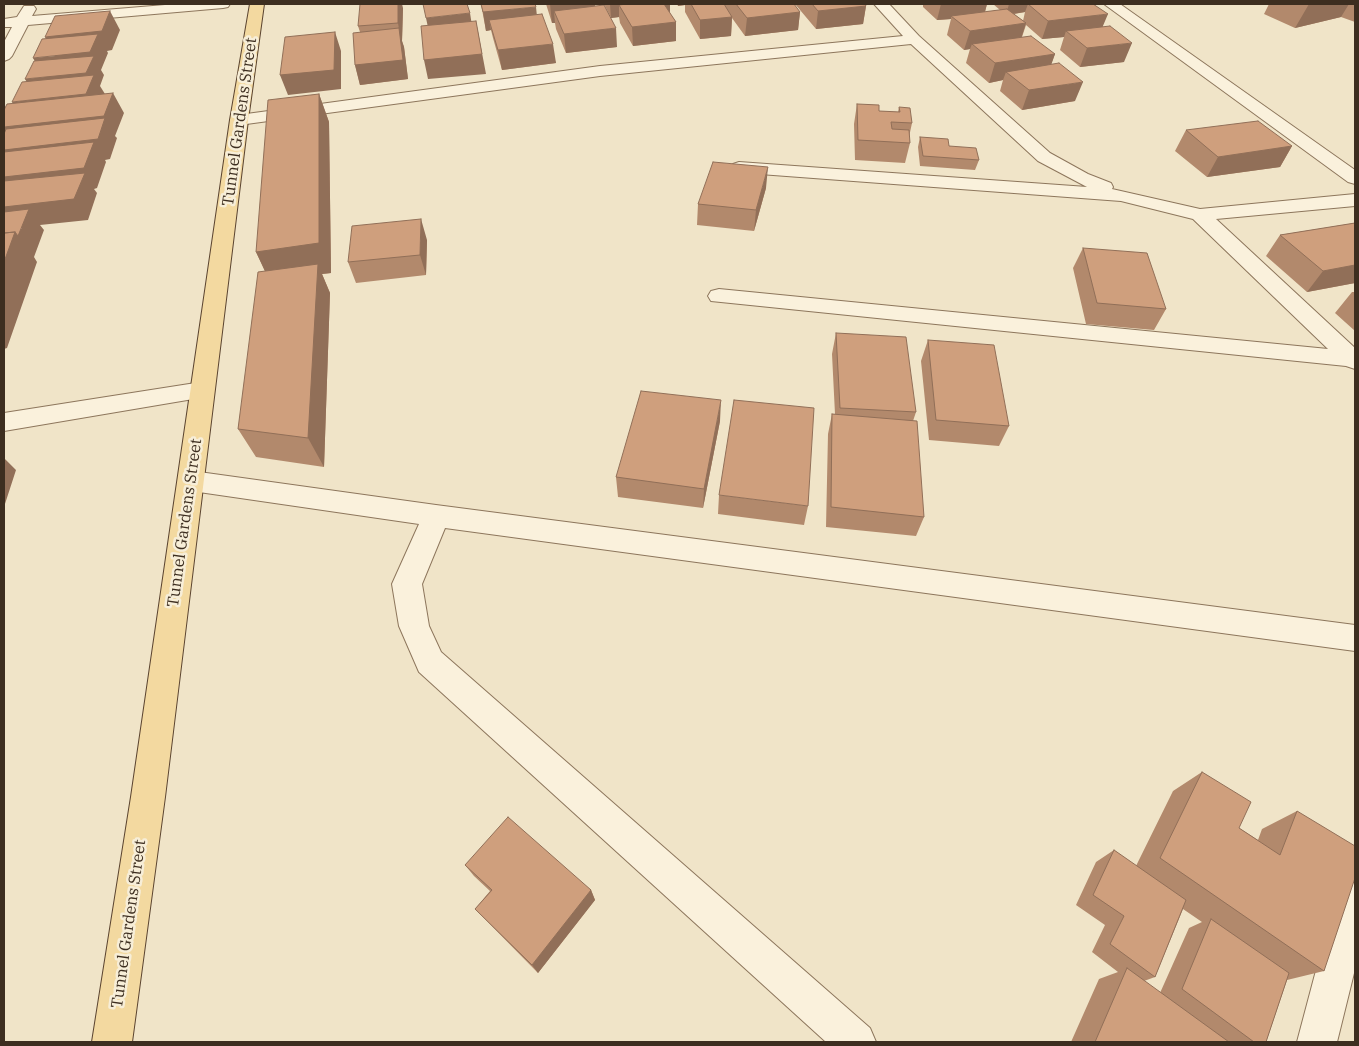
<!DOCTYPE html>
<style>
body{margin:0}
#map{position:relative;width:1359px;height:1046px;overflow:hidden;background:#f0e4c8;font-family:"IBM Plex Serif",serif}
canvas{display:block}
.frame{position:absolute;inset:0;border:5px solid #3d2e20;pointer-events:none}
</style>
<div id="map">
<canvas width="1359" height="1046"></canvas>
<div class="frame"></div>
</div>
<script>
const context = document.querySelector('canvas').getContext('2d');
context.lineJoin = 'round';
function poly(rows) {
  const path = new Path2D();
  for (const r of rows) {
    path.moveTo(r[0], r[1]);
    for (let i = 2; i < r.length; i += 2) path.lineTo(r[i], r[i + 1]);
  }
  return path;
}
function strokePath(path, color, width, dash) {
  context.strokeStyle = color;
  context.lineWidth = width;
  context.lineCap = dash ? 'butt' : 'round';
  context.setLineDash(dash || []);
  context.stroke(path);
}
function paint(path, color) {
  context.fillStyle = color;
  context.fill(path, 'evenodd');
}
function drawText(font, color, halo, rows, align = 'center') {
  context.font = font + ' "IBM Plex Serif",serif';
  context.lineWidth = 5;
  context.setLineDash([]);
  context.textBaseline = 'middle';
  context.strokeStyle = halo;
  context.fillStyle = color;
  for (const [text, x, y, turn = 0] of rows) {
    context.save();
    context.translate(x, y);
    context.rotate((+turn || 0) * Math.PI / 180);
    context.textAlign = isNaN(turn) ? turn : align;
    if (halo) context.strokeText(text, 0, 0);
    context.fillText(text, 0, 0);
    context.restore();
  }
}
const minor = poly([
 [177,4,230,4,228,7,223,8,28,25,12,56,9,59,4,61,4,42,12,27,4,27,4,19,17,17,24,6,34,6,36,9,32,16,177,4],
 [874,4,889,4,919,36,1050,153,1088,174,1111,183,1113,187,1112,189,1200,209,1355,194,1355,206,1216,219,1355,348,1355,369,1346,366,711,301,708,296,711,291,719,289,1328,349,1193,219,1121,201,733,172,730,168,733,164,739,162,1087,187,1038,161,911,44,600,76,239,125,233,124,230,120,233,116,239,115,600,66,903,36,874,4],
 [1104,4,1120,4,1355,170,1355,184,1348,182,1104,4],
 [202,382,211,384,214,390,211,396,4,431,4,413,202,382],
 [192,471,436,505,1355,625,1355,651,445,528,422,584,429,626,441,652,870,1028,876,1042,826,1042,419,672,399,626,392,584,419,524,192,491,183,488,179,481,183,474,192,471],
 [1355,876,1355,969,1337,1042,1297,1042,1336,895,1342,882,1355,876]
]);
const major = poly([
 [250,4,264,4,248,120,165,797,132,1042,92,1042,131,797,230,120,250,4]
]);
strokePath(minor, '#8d765c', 2);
strokePath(major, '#5b4430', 2);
paint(minor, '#faf1dc');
paint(major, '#f3d9a0');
paint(poly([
 [481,4,537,15,556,63,502,70,493,38,491,30,486,31],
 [546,4,595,4,595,6,617,47,566,53,556,29,555,23,552,23],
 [604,4,670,4,670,12,669,12,676,22,676,41,633,46,620,23,619,17,611,18],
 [677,4,724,4,725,6,725,4,794,4,800,12,798,30,745,36,732,18,731,36,700,39,685,12,685,5,678,6],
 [795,4,865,4,866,6,863,24,816,29],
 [923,4,987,4,985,12,1000,10,993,4,1093,4,1103,27,1124,62,1080,67,1060,50,1064,37,1042,39,1026,25,1022,37,1055,54,1051,64,1075,101,1022,110,1000,91,1003,80,989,83,966,63,970,49,964,50,947,35,951,19,937,20,923,7],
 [1025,12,1023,21,1014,14],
 [1268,4,1355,4,1355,22,1341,17,1295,28,1264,14,1269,4],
 [403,8,402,41,404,47,408,79,360,85,355,65,360,32,358,26],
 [319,94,329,122,331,273,322,274,330,293,324,467,256,457,238,429,265,271,256,252],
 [857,104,879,111,898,112,899,107,912,123,909,137,910,143,905,163,855,160,854,124],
 [1186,130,1292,146,1280,167,1207,177,1175,151],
 [920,137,949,146,979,160,975,170,920,166,918,147],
 [766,188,754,231,697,225,698,204],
 [1355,223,1355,283,1307,292,1266,256,1280,235],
 [427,240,426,275,356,283,348,262],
 [1083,248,1166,309,1154,330,1086,324,1073,268],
 [1352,292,1355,292,1355,331,1335,313],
 [836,333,916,412,913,421,924,517,916,536,826,527,828,434,832,414,835,414,832,354],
 [928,340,1009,426,999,446,929,440,921,361],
 [720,421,703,508,618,497,616,477],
 [719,495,808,506,804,525,718,514],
 [1202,772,1239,828,1258,840,1262,829,1297,811,1324,971,1287,980,1266,1042,1071,1042,1099,979,1118,972,1092,952,1105,925,1076,905,1096,862,1114,850,1136,866,1173,791],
 [1183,909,1202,922,1189,928,1160,993,1144,981,1155,977],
 [465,865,591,890,595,900,538,973,475,909,490,891,474,876]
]), '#b2896c');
paint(poly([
 [398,4,402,4,403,8,402,41,404,47,408,79,360,85,355,65,399,29,398,23],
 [550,4,595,4,596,19,554,11,555,23,552,23],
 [610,4,670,4,670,12,626,17,619,5,619,17,611,18],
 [678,4,685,4,685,5,678,6],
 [941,4,987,4,984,15,951,16,951,19,937,20],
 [1009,4,1071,4,1028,4,1025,12,1006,15],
 [1309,4,1349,4,1341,17,1295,28],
 [866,6,863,24,816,29,818,11],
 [536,7,538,26,489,20,491,30,486,31,483,12],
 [110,11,120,30,112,50,107,51,108,53,101,70,104,75,100,86,105,94,25,122,12,102,37,99,25,79,44,77,33,58,55,56,45,37],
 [800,12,798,30,745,36,747,18],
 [470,13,473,32,430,37,426,18],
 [1108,14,1100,33,1066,31,1064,37,1042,39,1048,21],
 [732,17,731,36,700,39,700,20],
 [476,21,486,74,428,79,424,60],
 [676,22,676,41,633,46,632,27],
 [1026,23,1020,42,972,44,970,49,964,50,970,31],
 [616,28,617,47,566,53,564,34],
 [335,32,341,51,341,89,288,95,280,75],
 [1132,43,1124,62,1080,67,1087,48],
 [553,44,556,63,502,70,498,50],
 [1055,54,1048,74,1006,72,1003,80,989,83,995,63],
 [1083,82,1075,101,1022,110,1029,90],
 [113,93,124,113,115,136,117,138,110,159,105,160,106,162,97,188,94,189,97,193,88,220,40,225,44,230,34,257,37,262,7,348,4,349,4,240,22,228,4,230,4,127],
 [319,94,329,122,331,273,322,274,330,293,324,467,308,438,270,282,256,252],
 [1292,146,1280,167,1207,177,1218,157],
 [768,167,766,188,754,231,756,210],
 [421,219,427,240,426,275,420,255],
 [1355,265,1355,283,1307,292,1323,271],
 [721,400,720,421,703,508,704,489],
 [4,458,16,470,4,507],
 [591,890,595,900,538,973,532,965]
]), '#916f58');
const building = poly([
 [360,4,398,4,398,23,358,26,360,4],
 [423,4,467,4,470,13,426,18,423,4],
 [481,4,535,4,536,7,483,12,481,4],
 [627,4,664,4,676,22,632,27,619,5,627,4],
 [691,4,724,4,732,17,700,20,691,4],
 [736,4,794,4,800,12,747,18,736,4],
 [812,4,865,4,866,6,818,11,812,4],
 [1028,4,1093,4,1108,14,1048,21,1028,4],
 [604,5,616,28,564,34,554,11,604,5],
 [1007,9,1026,23,970,31,951,16,1007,9],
 [110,11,102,31,45,37,55,16,110,11],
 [542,14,553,44,498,50,489,20,542,14],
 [476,21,482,54,424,60,421,26,476,21],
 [1110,26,1132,43,1087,48,1066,31,1110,26],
 [399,28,403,60,355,65,353,33,399,28],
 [335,32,334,70,280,75,285,37,335,32],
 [98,34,90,52,33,58,42,39,98,34],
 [1031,36,1055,54,995,63,972,44,1031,36],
 [94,56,86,73,25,79,34,61,94,56],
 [1059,63,1083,82,1029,90,1006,72,1059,63],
 [94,75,86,94,12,102,22,82,94,75],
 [113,93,104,116,4,127,4,110,7,104,113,93],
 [319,94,319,243,256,252,268,100,319,94],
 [857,104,879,105,879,111,900,112,899,107,910,108,912,123,891,122,892,129,909,130,910,143,858,140,857,104],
 [105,118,98,139,4,150,4,134,6,129,105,118],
 [1258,121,1292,146,1218,157,1186,130,1258,121],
 [920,137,948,139,949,146,976,148,979,160,923,156,920,137],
 [94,142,84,168,4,177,4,152,94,142],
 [713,162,768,167,756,210,698,204,713,162],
 [85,173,74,199,4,207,4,181,85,173],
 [29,209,18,236,15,232,4,233,4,212,29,209],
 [421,219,420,255,348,262,352,226,421,219],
 [1355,223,1355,265,1323,271,1280,235,1355,223],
 [15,232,4,262,4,233,15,232],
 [1083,248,1147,253,1166,309,1097,303,1083,248],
 [318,264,308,438,238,429,258,272,318,264],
 [836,333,906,337,916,412,840,408,836,333],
 [928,340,994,345,1009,426,936,420,928,340],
 [641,391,721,400,704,489,616,477,641,391],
 [734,400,814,408,808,506,719,495,734,400],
 [832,414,917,421,924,517,831,507,832,414],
 [1202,772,1251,802,1239,828,1280,855,1297,811,1355,846,1355,878,1324,971,1160,858,1202,772],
 [508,817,591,890,532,965,475,909,492,890,465,865,508,817],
 [1114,850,1186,900,1155,977,1110,944,1124,916,1093,895,1114,850],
 [1211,919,1289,973,1266,1042,1254,1042,1182,989,1211,919],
 [1127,968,1229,1042,1095,1042,1127,968]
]);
paint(building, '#cf9f7d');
strokePath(building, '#916f58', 1);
drawText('16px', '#3d2e20', '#f7eed8', [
 ["Tunnel Gardens Street",240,122,-82],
 ["Tunnel Gardens Street",185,523,-82],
 ["Tunnel Gardens Street",129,924,-82]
]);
</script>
